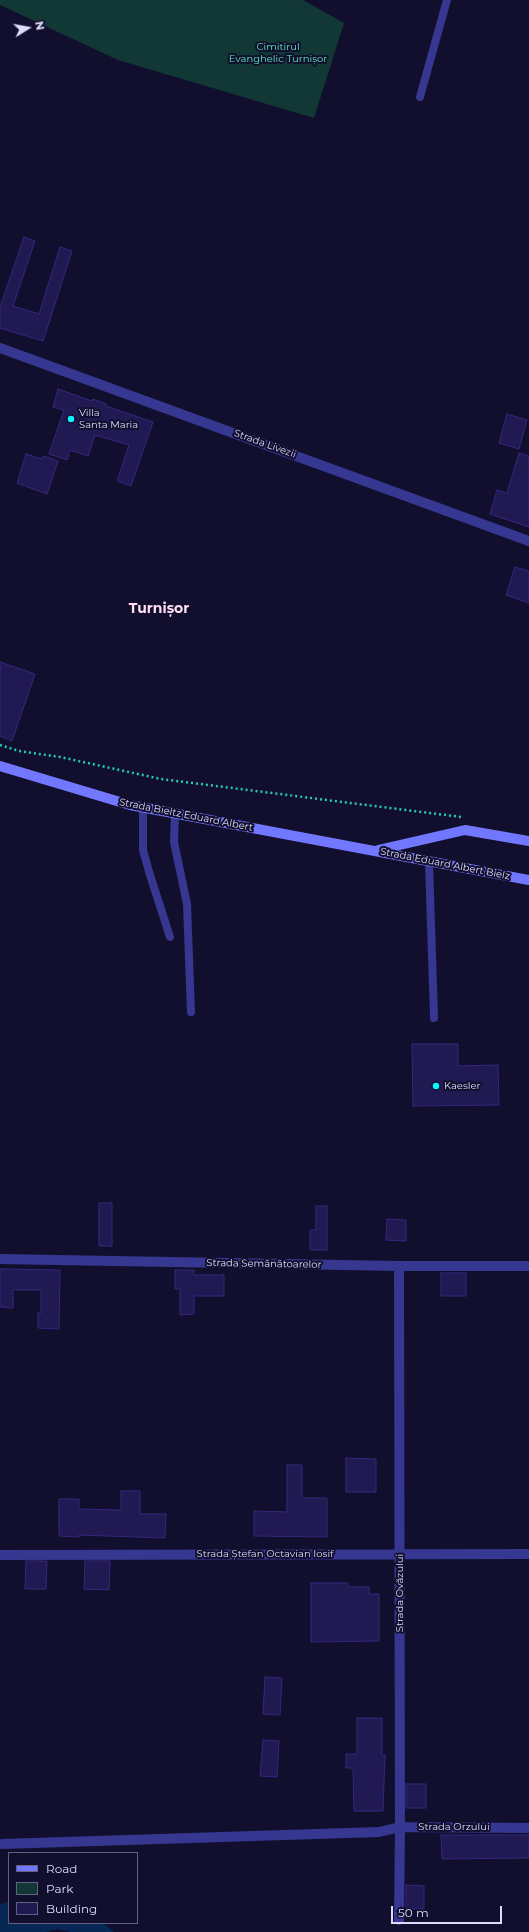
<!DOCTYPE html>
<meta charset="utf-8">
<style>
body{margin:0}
#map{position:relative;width:529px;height:1932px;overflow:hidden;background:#120f2e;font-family:Montserrat,sans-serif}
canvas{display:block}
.legend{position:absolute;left:8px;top:1852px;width:130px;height:72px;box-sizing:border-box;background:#120f2e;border:1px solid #636182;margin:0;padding:5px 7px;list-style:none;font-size:12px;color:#dddbff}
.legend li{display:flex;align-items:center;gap:8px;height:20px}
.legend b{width:20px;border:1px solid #636182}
.north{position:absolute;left:8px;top:8px;width:40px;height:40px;-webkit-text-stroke:3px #120f2e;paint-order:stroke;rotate:79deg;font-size:11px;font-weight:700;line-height:16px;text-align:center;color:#dddbff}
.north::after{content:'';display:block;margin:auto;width:14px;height:18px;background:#dddbff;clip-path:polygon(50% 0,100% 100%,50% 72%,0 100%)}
.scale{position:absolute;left:391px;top:1906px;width:111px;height:18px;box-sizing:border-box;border:2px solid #dddbff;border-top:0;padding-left:5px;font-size:12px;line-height:14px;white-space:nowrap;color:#dddbff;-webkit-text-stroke:3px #120f2e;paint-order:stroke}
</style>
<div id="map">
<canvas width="529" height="1932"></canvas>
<ul class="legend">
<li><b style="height:5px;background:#7277ff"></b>Road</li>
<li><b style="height:11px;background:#113835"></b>Park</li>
<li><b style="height:11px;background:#211951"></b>Building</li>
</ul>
<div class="north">N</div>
<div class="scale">50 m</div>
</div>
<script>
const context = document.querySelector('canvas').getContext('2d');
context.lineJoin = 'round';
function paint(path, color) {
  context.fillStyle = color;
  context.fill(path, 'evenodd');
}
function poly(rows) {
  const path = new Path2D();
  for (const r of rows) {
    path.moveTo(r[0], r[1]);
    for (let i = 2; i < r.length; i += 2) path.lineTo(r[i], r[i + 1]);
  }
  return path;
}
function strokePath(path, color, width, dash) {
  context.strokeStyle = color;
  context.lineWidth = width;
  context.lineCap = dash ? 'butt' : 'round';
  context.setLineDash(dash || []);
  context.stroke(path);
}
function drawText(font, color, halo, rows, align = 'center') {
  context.font = font + ' Montserrat,sans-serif';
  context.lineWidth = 4;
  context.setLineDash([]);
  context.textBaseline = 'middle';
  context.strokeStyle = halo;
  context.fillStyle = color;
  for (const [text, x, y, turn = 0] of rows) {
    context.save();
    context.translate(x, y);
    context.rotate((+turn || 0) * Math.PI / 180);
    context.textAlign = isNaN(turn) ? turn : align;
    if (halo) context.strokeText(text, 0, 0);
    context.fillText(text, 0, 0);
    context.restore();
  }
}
paint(poly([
 [0,0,303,0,344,23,314,118,118,60,0,5]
]), '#113835');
paint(poly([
 [9,1901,9,1923,103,1923,114,1932,71,1932,58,1929,46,1932,0,1932,0,1905]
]), '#072854');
const building = poly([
 [24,237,35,241,13,306,39,314,60,247,72,251,43,341,0,328,0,307,24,237],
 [58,389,92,401,93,399,106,404,106,406,153,422,131,486,117,481,129,445,95,435,88,456,70,450,67,460,49,454,64,410,53,407,58,389],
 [507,414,527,420,519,449,499,443,507,414],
 [519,453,529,456,529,527,490,514,497,490,507,493,519,453],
 [26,454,42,459,43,456,58,461,47,494,17,483,26,454],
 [515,567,529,571,529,603,506,595,515,567],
 [0,662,35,674,12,741,0,736,0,662],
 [412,1044,458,1044,458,1066,498,1065,499,1105,413,1106,412,1044],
 [99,1203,112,1203,112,1246,99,1246,99,1203],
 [316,1206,327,1206,327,1250,310,1250,310,1230,316,1230,316,1206],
 [387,1219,406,1220,406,1241,386,1240,387,1219],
 [0,1269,60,1270,59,1329,38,1328,38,1313,41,1313,41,1290,13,1290,13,1308,0,1307,0,1269],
 [175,1270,194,1270,194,1275,224,1275,224,1296,194,1296,194,1314,180,1315,180,1289,175,1289,175,1270],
 [441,1273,466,1273,466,1296,441,1296,441,1273],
 [346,1458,376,1459,376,1492,346,1492,346,1458],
 [287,1465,302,1465,302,1498,327,1498,327,1537,254,1536,254,1511,287,1512,287,1465],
 [121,1491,140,1491,140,1514,166,1514,165,1538,79,1535,79,1537,59,1536,59,1499,79,1499,79,1509,121,1510,121,1491],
 [26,1561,47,1561,46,1589,25,1589,26,1561],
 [85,1561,110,1561,109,1590,84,1589,85,1561],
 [311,1583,348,1583,348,1587,369,1587,369,1594,379,1594,379,1641,311,1642,311,1583],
 [265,1677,282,1678,280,1715,263,1714,265,1677],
 [357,1718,382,1718,382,1755,385,1755,383,1811,354,1811,353,1768,346,1768,346,1754,357,1754,357,1718],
 [263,1740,279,1741,277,1777,260,1776,263,1740],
 [406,1784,426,1784,426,1808,406,1808,406,1784],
 [441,1835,529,1835,529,1858,442,1859,441,1835],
 [406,1885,424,1886,424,1909,406,1909,406,1885]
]);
paint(building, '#211951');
strokePath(building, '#34287f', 1);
strokePath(poly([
 [0,745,19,751,60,757,161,779,461,817]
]), '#24cbb6', 2.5, [2, 3]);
strokePath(poly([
 [420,97,447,0],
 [143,808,143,850,150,875,170,937],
 [175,814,174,842,187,904,191,1012],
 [429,862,434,1018]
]), '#353791', 8);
strokePath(poly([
 [0,348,529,541],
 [0,1259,399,1266,529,1266],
 [0,1555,529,1554],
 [2,1844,379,1832,400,1827,529,1828],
 [399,1920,400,1827,399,1266]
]), '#353791', 10);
strokePath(poly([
 [0,766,130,805,529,880],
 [378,850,465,830,529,841]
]), '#7277ff', 10);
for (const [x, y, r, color] of [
 [71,419,4,"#07f5ff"],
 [436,1086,4,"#07f5ff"]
]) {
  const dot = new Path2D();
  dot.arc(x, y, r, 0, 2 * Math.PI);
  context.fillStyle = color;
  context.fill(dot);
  strokePath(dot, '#120f2e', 1.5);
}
drawText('10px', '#5aecbf', '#120f2e', [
 ["Cimitirul",278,47],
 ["Evanghelic Turnișor",278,59]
]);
drawText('10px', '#dddbff', '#120f2e', [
 ["Villa",79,413],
 ["Santa Maria",79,425],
 ["Kaesler",444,1086]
], 'left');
drawText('10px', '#dddbff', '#120f2e', [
 ["Strada Livezii",265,444,20],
 ["Strada Bieltz Eduard Albert",186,815,11],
 ["Strada Eduard Albert Bielz",445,864,11],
 ["Strada Semănătoarelor",264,1264,1],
 ["Strada Ștefan Octavian Iosif",265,1554],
 ["Strada Ovăzului",400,1593,-90],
 ["Strada Orzului",454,1827]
]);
drawText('bold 14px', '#ffddf5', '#120f2e', [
 ["Turnișor",159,609]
]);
</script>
